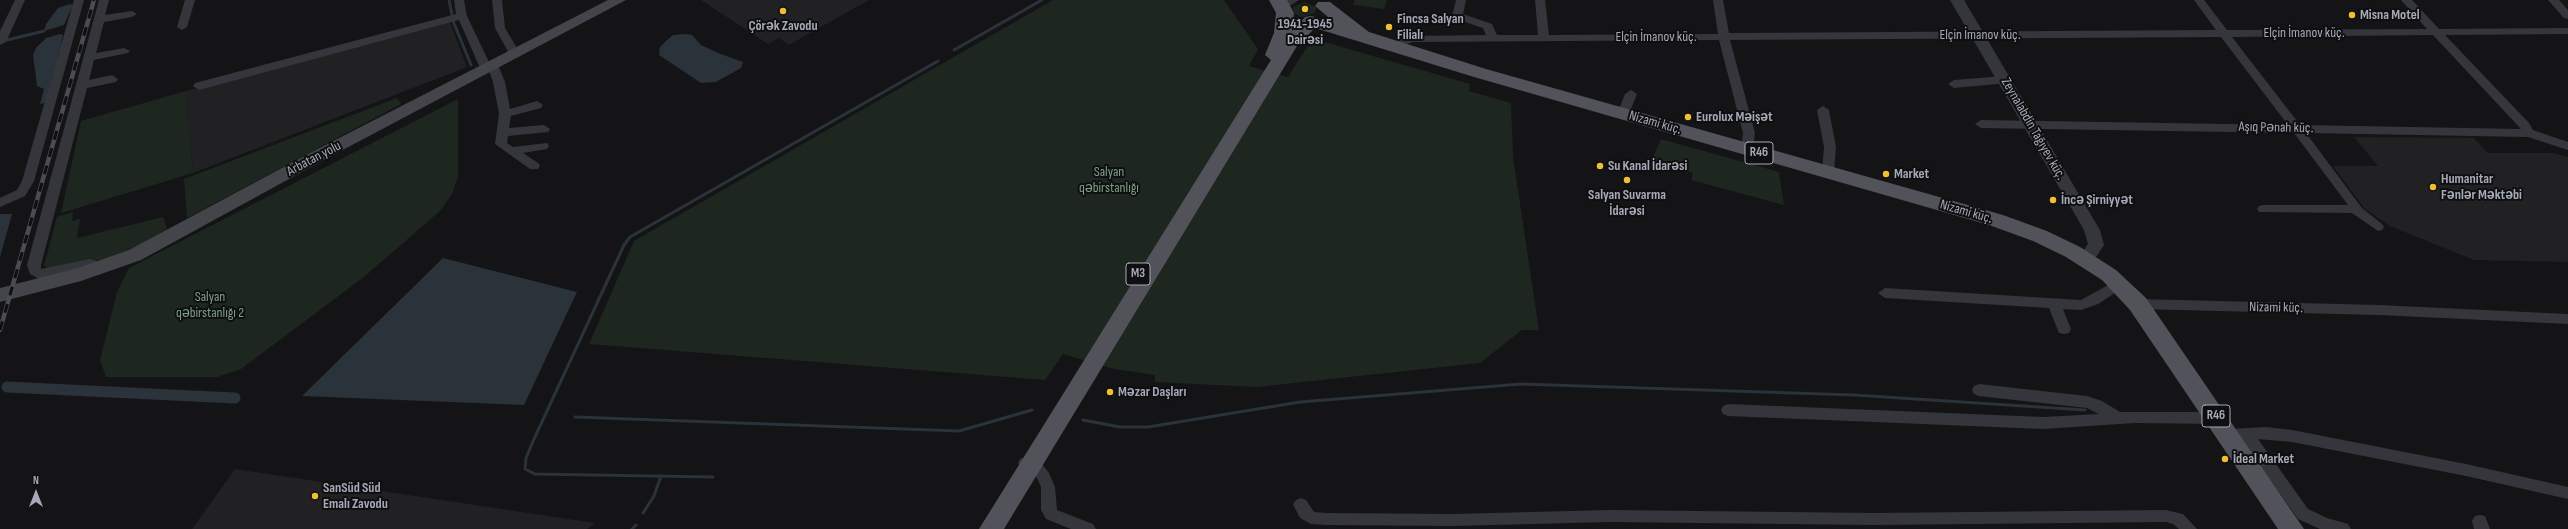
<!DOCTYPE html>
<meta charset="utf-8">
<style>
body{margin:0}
#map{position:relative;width:2568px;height:529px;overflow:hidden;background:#141416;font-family:"Sofia Sans Condensed",sans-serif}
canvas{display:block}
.north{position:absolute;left:16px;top:473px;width:40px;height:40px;-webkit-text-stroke:3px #0f0f11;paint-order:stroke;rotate:0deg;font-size:11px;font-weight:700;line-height:16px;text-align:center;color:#a6aab6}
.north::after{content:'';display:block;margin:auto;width:14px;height:18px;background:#a6aab6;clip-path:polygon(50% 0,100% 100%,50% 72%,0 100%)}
</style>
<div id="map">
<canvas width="2568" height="529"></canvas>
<div class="north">N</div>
</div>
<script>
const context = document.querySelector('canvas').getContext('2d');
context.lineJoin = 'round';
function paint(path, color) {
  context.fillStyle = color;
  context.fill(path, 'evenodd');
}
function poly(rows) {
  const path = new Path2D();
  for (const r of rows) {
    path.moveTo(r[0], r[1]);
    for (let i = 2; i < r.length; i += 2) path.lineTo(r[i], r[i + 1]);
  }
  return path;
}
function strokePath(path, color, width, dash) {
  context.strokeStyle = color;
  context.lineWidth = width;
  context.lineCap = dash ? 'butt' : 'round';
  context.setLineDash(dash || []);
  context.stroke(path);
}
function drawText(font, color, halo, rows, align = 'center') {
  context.font = font + ' "Sofia Sans Condensed",sans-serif';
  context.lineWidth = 4;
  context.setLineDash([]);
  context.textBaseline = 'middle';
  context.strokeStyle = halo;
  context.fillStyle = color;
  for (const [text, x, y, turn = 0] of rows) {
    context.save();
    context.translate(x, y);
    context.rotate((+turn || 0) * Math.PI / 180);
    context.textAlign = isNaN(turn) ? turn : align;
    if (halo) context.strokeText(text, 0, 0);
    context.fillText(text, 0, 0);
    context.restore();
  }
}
paint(poly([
 [701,0,869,0,789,45,779,38,768,44],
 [450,22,467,67,193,173,186,91],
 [2354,137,2474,138,2488,153,2553,153,2568,157,2568,262,2474,260,2390,226,2364,208,2333,166,2378,166],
 [235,469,595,523,587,529,192,529]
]), '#212023');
paint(poly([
 [1053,0,1224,0,1258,49,1249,66,1288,77,1307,47,1321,41,1470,84,1469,91,1511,103,1513,157,1539,330,1522,330,1480,363,1256,387,1155,382,1155,375,1114,369,1063,354,1045,380,589,344,634,241],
 [1355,0,1387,0,1384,9,1353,5],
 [1305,2,1316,7,1315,13,1302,17,1294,13,1293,7],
 [186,91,193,173,61,213,81,121],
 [397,98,401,104,187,218,184,179],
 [458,99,458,176,452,194,441,210,364,277,241,369,217,377,106,377,100,360,117,292,129,268],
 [1661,139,1779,172,1784,205,1691,180,1693,173,1652,160],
 [73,212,72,221,80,219,77,238,163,217,167,229,152,239,111,258,50,269,44,266,57,217]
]), '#1e2620');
paint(poly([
 [70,4,73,5,64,25,44,31,46,24,58,8],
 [60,34,63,35,60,49,45,103,40,104,44,89,37,86,33,55,36,48,46,38],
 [685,34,692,35,701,45,718,53,743,62,741,68,716,82,701,83,659,55,660,47,667,40,673,35],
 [0,214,12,214,0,257],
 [443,258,577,292,524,405,302,396]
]), '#2a323a');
strokePath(poly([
 [449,0,452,15],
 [453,21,471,65],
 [7,40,44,31],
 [954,50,1042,0],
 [575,417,959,431,1032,410],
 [1083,420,1120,427,1148,427,1300,402,1521,384,1854,395,2085,410],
 [713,477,535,474,525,469,526,458,534,439,624,245,630,237,938,61],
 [643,513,654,496,661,476],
 [632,529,636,525]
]), '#2a323a', 3);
strokePath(poly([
 [7,387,235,398]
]), '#2a323a', 11);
paint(poly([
 [15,0,25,0,6,42,0,45,0,31,15,0],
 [74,0,84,0,34,181,25,196,0,207,0,198,17,190,22,181,74,0],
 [99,0,109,0,105,15,132,11,137,14,132,17,104,22,96,53,124,48,130,51,128,53,94,60,89,80,112,75,118,79,116,82,87,88,41,265,41,269,90,259,107,264,109,267,102,272,90,269,39,279,30,274,27,265,99,0],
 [185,0,195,0,187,27,182,30,177,27,185,0],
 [454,0,464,0,467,16,489,62,496,63,498,65,505,82,510,109,537,101,543,105,541,108,511,116,509,128,544,125,550,129,548,132,508,136,507,143,513,147,547,143,549,146,547,149,523,153,538,163,540,166,538,169,530,169,495,144,499,114,493,82,489,71,482,70,480,68,459,20,199,90,193,86,195,83,456,14,454,0],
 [492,0,502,0,505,28,520,53,518,55,510,55,495,28,492,0],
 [1456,0,1466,0,1463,14,1492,24,1497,35,1538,35,1535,0,1545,0,1549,35,1718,34,1713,0,1723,0,1729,33,2216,30,2194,0,2204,0,2227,30,2427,29,2401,0,2412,0,2439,29,2568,28,2568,34,2445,35,2529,123,2533,130,2568,142,2568,150,2528,137,2306,133,2362,208,2382,224,2384,227,2382,230,2378,231,2352,213,2259,212,2257,209,2259,206,2263,205,2348,205,2294,133,1981,128,1975,124,1981,120,2288,125,2221,37,1730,40,1755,133,1753,150,1747,154,1741,150,1743,133,1719,40,1413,42,1406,44,1400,49,1392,49,1390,47,1398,39,1413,36,1486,35,1483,28,1453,18,1452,16,1456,0],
 [2433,35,2521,129,2300,125,2232,37,2433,35],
 [2548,0,2559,0,2568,10,2568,19,2564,18,2548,0],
 [2004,76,2008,77,2010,80,2008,83,1954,88,1948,84,1954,80,2004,76],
 [1631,90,1637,94,1629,114,1627,117,1619,117,1617,114,1625,94,1631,90],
 [1823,106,1829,110,1836,147,1834,172,1828,176,1822,172,1824,147,1817,110,1823,106],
 [2119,279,2126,284,2124,287,2098,304,2081,310,2063,309,2071,329,2069,333,2064,334,2059,333,2049,308,1885,298,1878,293,1885,288,2081,300,2119,279],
 [2138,299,2379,305,2568,314,2568,324,2379,315,2138,309,2133,307,2131,304,2133,301,2138,299],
 [1979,384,2087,396,2102,401,2120,412,2218,412,2223,414,2225,418,2223,422,2218,424,2135,423,2043,429,1728,416,1723,414,1721,410,1723,406,1728,404,2043,417,2099,414,2087,408,1979,396,1974,394,1972,390,1974,386,1979,384],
 [2266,427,2292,430,2466,464,2568,487,2568,499,2466,476,2292,442,2258,439,2308,509,2327,518,2348,524,2351,529,2320,529,2298,519,2242,440,2230,441,2225,439,2223,435,2225,431,2230,429,2266,427],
 [1025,457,1042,464,1049,473,1055,487,1057,510,1093,524,1096,529,1071,529,1046,519,1041,510,1041,487,1038,480,1032,472,1020,467,1018,463,1020,459,1025,457],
 [1301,498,1306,500,1314,512,1326,513,1453,514,1610,510,1874,513,2166,510,2183,514,2197,529,2179,529,2173,524,2166,522,1874,525,1610,522,1453,526,1326,525,1311,524,1300,518,1293,504,1296,500,1301,498],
 [2480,515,2485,516,2490,529,2474,529,2472,521,2475,516,2480,515]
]), '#35363b');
paint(poly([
 [1283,0,1299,0,1288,7,1281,3,1283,0],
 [1950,0,1964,0,2100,230,2104,245,2092,263,2086,265,2080,263,2078,259,2088,244,2084,230,1950,0]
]), '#35363b');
paint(poly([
 [608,0,626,0,320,162,141,260,81,281,0,302,0,288,78,268,129,250,308,154,608,0]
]), '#43454b');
paint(poly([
 [1269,0,1287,0,1294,13,1292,31,1305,17,1311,16,1334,22,1315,6,1318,2,1330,2,1369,32,1486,69,2003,215,2047,231,2080,247,2116,270,2146,298,2304,529,2278,529,2130,310,2102,280,2066,257,2033,241,1989,225,1474,77,1315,28,1297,46,1004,529,979,529,1271,60,1265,55,1274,33,1276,13,1269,0]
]), '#51525a');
const rail = poly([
 [0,330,94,0]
]);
strokePath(rail, '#4a4c52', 4.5);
strokePath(rail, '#0f0f11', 3, [9]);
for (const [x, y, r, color] of [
 [1305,9,4,"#f1c031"],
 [783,11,4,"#f1c031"],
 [2352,15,4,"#f1c031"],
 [1389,27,4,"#f1c031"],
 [1688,117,4,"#f1c031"],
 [1600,166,4,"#f1c031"],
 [1886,174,4,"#f1c031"],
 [1627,180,4,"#f1c031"],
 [2433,187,4,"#f1c031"],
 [2053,200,4,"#f1c031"],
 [1110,392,4,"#f1c031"],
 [2225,459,4,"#f1c031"],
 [315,496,4,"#f1c031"]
]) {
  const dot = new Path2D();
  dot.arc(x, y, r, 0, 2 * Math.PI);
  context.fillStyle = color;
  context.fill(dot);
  strokePath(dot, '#0f0f11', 1.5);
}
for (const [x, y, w] of [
 [1759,153,28],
 [1138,274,24],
 [2216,416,28]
]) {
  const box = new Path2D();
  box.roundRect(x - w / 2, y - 11, w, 22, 3);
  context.fillStyle = '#0f0f11';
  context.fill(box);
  strokePath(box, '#a6aab6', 1);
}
drawText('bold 13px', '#a6aab6', null, [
 ["R46",1759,153],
 ["M3",1138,274],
 ["R46",2216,416]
]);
drawText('bold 14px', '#a6aab6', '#0f0f11', [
 ["Misna Motel",2360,15],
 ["Fincsa Salyan",1397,19],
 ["Filialı",1397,35],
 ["1941-1945",1305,24,"center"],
 ["Dairəsi",1305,40,"center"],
 ["Çörək Zavodu",783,26,"center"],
 ["Eurolux Məişət",1696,117],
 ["Su Kanal İdarəsi",1608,166],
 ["Market",1894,174],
 ["Humanitar",2441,179],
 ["Fənlər Məktəbi",2441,195],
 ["Salyan Suvarma",1627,195,"center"],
 ["İdarəsi",1627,211,"center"],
 ["İncə Şirniyyət",2061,200],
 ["Məzar Daşları",1118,392],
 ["İdeal Market",2233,459],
 ["SanSüd Süd",323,488],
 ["Emalı Zavodu",323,504]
], 'left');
drawText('14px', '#a6aab6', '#0f0f11', [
 ["Elçin İmanov küç.",2304,33],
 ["Elçin İmanov küç.",1980,35],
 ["Elçin İmanov küç.",1656,37],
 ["Nizami küç.",1655,123,16],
 ["Aşıq Pənah küç.",2276,128,1],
 ["Zeynalabdin Tağıyev küç.",2033,129,60],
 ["Arbatan yolu",314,159,-28],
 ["Nizami küç.",1966,212,16],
 ["Nizami küç.",2276,308,1]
]);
drawText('14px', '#7da182', '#0f0f11', [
 ["Salyan",1109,172],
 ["qəbirstanlığı",1109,188],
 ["Salyan",210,297],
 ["qəbirstanlığı 2",210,313]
]);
</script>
